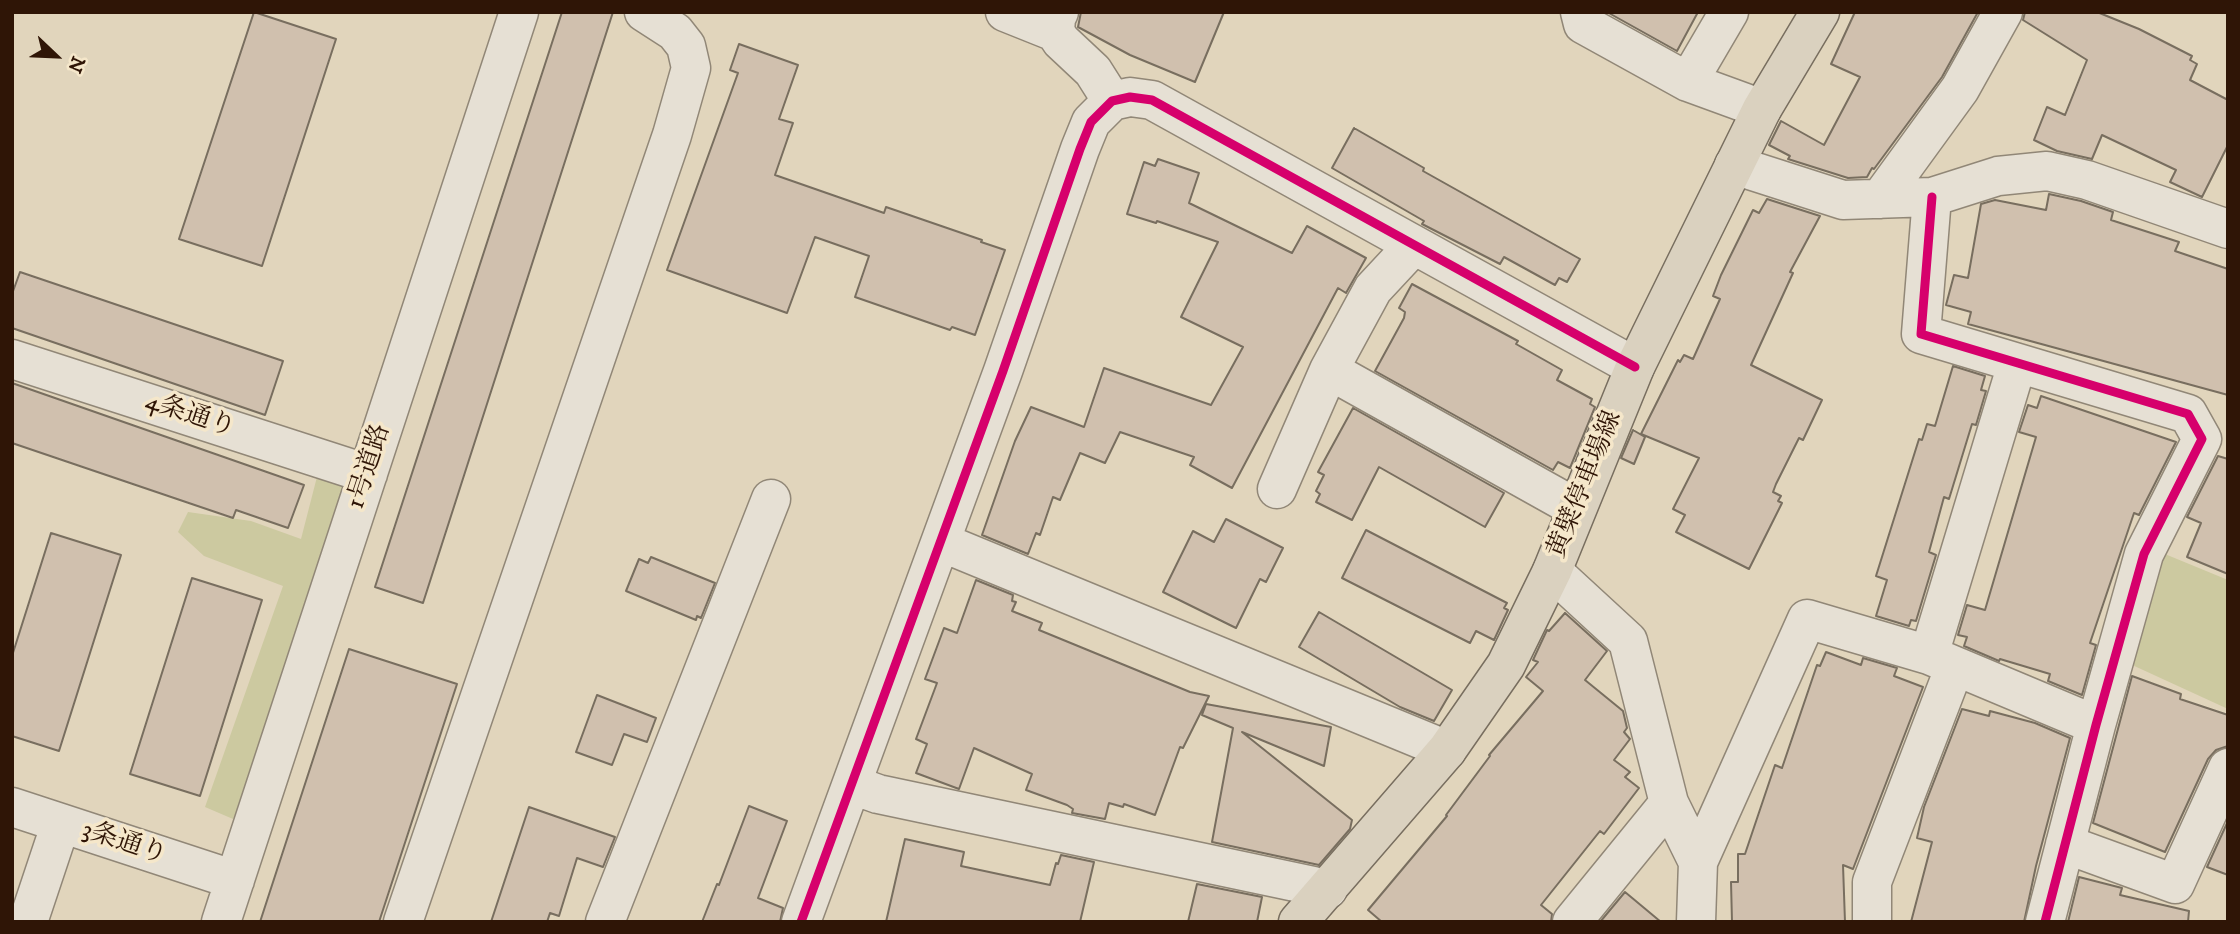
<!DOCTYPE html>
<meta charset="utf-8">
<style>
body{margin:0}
#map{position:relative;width:2240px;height:934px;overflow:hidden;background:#e1d5bc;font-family:"IM FELL DW Pica",serif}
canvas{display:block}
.frame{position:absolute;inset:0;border:14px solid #2f1506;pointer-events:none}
.north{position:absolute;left:21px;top:21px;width:70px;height:70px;-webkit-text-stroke:5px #f5e7ca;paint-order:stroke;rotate:113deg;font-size:19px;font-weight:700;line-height:28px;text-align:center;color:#2f1506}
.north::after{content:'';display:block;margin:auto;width:24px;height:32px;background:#2f1506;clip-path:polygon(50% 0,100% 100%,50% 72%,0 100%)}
</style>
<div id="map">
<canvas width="2240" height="934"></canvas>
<div class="frame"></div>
<div class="north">N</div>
</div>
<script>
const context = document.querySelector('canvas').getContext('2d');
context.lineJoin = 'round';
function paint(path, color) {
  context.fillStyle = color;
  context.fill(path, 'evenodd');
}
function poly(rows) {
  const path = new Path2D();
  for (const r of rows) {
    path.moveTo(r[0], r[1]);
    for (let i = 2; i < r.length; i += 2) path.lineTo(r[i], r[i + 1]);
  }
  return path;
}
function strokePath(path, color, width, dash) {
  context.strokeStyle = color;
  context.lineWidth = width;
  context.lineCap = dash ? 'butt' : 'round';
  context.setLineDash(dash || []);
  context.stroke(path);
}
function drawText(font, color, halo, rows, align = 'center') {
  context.font = font + ' "IM FELL DW Pica","Noto Serif JP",serif';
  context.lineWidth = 7;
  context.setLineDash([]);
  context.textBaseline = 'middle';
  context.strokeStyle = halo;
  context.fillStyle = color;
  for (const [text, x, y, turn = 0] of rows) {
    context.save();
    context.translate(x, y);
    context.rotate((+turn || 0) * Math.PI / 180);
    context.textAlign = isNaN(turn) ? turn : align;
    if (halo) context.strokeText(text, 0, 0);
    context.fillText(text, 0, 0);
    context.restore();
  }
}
paint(poly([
 [319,469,354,482,273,740,233,819,205,807,283,586,204,556,178,532,188,512,251,521,301,539],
 [2160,552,2228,580,2228,709,2130,664]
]), '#ccc9a0');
const building = poly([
 [254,12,336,39,262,266,179,239,254,12],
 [562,12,613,12,423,603,375,587,562,12],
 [1081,12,1224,12,1195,82,1130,55,1078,27,1081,12],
 [1607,12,1698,12,1677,51,1607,12],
 [1855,12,1978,12,1942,77,1874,169,1872,168,1867,177,1848,178,1788,159,1790,156,1769,145,1781,121,1824,145,1860,77,1831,64,1855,12],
 [2025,12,2097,12,2139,29,2192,56,2190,60,2197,64,2190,80,2228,100,2228,145,2202,197,2170,182,2176,170,2102,135,2092,159,2057,151,2034,140,2047,107,2065,115,2087,60,2023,20,2025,12],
 [739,44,798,65,779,119,793,123,775,175,884,213,886,207,982,240,981,242,1005,250,975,335,952,327,950,330,855,297,869,256,815,237,787,313,667,270,738,73,730,70,739,44],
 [1354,128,1424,168,1423,171,1580,259,1567,282,1559,278,1555,285,1504,257,1500,264,1422,224,1424,221,1332,168,1354,128],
 [1158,159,1199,173,1189,203,1292,253,1307,226,1366,258,1346,293,1338,288,1232,488,1190,465,1194,457,1120,432,1105,463,1080,453,1060,500,1053,497,1040,535,1036,533,1028,554,982,535,1015,441,1031,407,1084,427,1104,368,1211,405,1243,347,1181,317,1218,242,1157,221,1156,223,1127,214,1144,162,1155,166,1158,159],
 [2049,194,2081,201,2113,212,2111,220,2179,242,2175,251,2228,269,2228,395,1968,324,1971,312,1946,305,1954,275,1968,278,1981,204,1995,200,2046,210,2049,194],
 [1767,199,1820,216,1790,272,1793,273,1751,365,1822,400,1803,440,1799,438,1776,484,1773,492,1781,496,1778,501,1782,503,1749,569,1676,532,1685,515,1673,509,1699,458,1641,434,1678,360,1680,362,1684,355,1693,359,1720,299,1713,296,1721,275,1753,210,1759,213,1767,199],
 [20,272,283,361,265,415,12,328,12,294,20,272],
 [1412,284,1518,341,1516,344,1562,370,1557,380,1592,399,1590,404,1595,407,1570,468,1558,462,1553,470,1375,371,1404,318,1405,312,1399,308,1412,284],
 [1953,366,1985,376,1981,390,1986,391,1976,425,1972,424,1949,499,1944,497,1929,552,1936,555,1916,621,1911,620,1909,626,1876,616,1887,580,1876,576,1919,439,1922,440,1927,424,1935,426,1953,366],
 [12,383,304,485,288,528,236,510,233,518,12,443,12,383],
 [2041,396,2176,442,2139,515,2134,513,2090,643,2096,645,2082,695,2048,681,2050,674,2000,659,1999,661,1964,646,1967,637,1958,635,1967,605,1985,610,2036,437,2019,432,2028,405,2037,408,2041,396],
 [1353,408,1504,493,1485,527,1379,467,1352,520,1316,502,1320,494,1316,491,1324,475,1318,472,1353,408],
 [1633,430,1645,437,1634,464,1621,458,1633,430],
 [2218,456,2228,459,2228,574,2187,557,2201,523,2187,517,2218,456],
 [1226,519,1283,548,1266,582,1260,579,1236,628,1163,592,1193,531,1214,542,1226,519],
 [1366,530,1507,603,1504,608,1508,610,1494,640,1476,631,1470,643,1342,578,1366,530],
 [51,533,121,555,59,751,12,736,12,656,51,533],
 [651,557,715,583,701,618,697,616,696,620,626,591,639,559,648,563,651,557],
 [192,578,262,600,200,796,130,774,192,578],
 [976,580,1013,595,1012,601,1016,602,1012,611,1042,623,1039,630,1190,692,1209,696,1183,748,1180,747,1155,815,1124,804,1123,807,1109,803,1105,819,1072,813,1073,809,1067,805,1026,790,1032,774,974,748,959,789,916,773,927,744,916,739,937,683,925,679,944,628,957,633,976,580],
 [1319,612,1452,690,1434,721,1400,707,1299,647,1319,612],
 [1565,613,1607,651,1585,680,1623,711,1627,728,1624,732,1630,739,1614,760,1630,772,1625,777,1639,788,1604,834,1600,831,1541,905,1552,914,1551,922,1382,922,1368,910,1447,816,1446,815,1490,756,1489,755,1543,691,1526,677,1538,662,1533,660,1547,630,1549,631,1565,613],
 [349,649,457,684,379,922,260,922,349,649],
 [1826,652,1861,665,1863,658,1897,668,1894,676,1923,687,1853,869,1843,865,1845,922,1732,922,1731,882,1738,882,1738,854,1745,854,1775,765,1782,768,1817,665,1820,666,1826,652],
 [2132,676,2181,694,2180,699,2228,715,2228,746,2216,750,2208,759,2165,852,2093,823,2132,676],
 [597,695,656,718,647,742,624,734,612,765,576,752,597,695],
 [1206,704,1331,727,1324,766,1242,732,1352,820,1350,829,1319,865,1212,842,1233,728,1202,715,1206,704],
 [1962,709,1989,716,1990,711,2035,723,2070,738,2036,866,2024,922,1911,922,1932,842,1917,838,1924,807,1962,709],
 [749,806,787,821,758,898,783,908,780,922,702,922,717,884,719,885,749,806],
 [529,807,615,837,603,867,577,858,559,916,550,913,547,922,491,922,529,807],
 [2228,821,2228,875,2207,867,2228,821],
 [905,839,964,852,961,866,1050,885,1056,863,1058,864,1061,855,1094,862,1080,922,886,922,905,839],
 [2079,877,2122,888,2120,895,2189,911,2188,922,2068,922,2079,877],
 [1197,884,1262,897,1257,922,1188,922,1197,884],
 [1625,892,1661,922,1600,922,1625,892]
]);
paint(building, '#d0c0ae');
strokePath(building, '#786e5f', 2);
const minor = poly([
 [1005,12,1055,32],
 [1059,12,1056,18,1055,32,1061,41,1093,71,1112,101],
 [1580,12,1583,24,1688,82,1762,109],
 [1688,82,1729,12],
 [1734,165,1843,200,1932,197,1998,176,2047,171,2087,180,2228,229],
 [1932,197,1921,334,2188,414,2202,439,2144,554,2096,725,2045,922],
 [1880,199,1960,89,2003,12],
 [12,359,368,474],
 [1329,370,1576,508],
 [1277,489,1329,370,1373,289,1414,245],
 [941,542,1447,750],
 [1552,571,1628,641,1669,803,1698,862,1696,922],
 [1929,655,2017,364],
 [853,785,878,794,1328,889],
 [12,807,235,880],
 [2065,844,2175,884,2228,768],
 [1698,862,1807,619,1929,655,2096,725],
 [28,922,61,823],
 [221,922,519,12],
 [403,922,672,135,691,68,686,46,675,32,644,12],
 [605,922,771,499],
 [801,922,1003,371,1080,149,1091,122,1112,101,1130,97,1152,100,1635,367],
 [1572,922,1669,803],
 [1872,922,1872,882,1955,666]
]);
const major = poly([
 [1298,922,1447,750,1506,665,1552,571,1635,367,1762,109,1820,12]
]);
strokePath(minor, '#918777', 41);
strokePath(major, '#786e5f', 41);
strokePath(minor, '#e6e0d4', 38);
strokePath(major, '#dad1bf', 38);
strokePath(poly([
 [1932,197,1921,334,2188,414,2202,439,2144,554,2096,725,2045,922],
 [801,922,1003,371,1080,149,1091,122,1112,101,1130,97,1152,100,1635,367]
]), '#d6006c', 9);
drawText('26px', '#2f1506', '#f5e7ca', [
 ["4条通り",190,416,18],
 ["1号道路",370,467,-72],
 ["黄檗停車場線",1586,485,-68],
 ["3条通り",124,844,18]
]);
</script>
